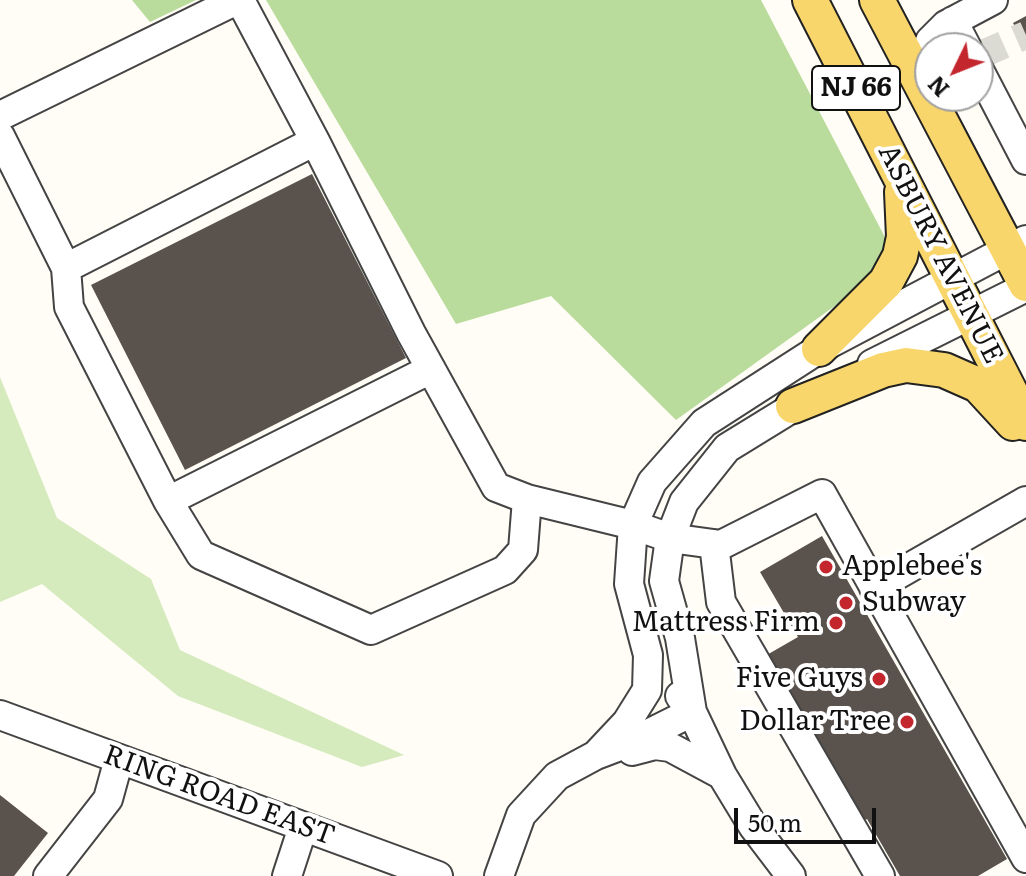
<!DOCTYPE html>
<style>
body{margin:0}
#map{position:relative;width:1026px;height:876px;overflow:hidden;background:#fffdf5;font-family:Literata,serif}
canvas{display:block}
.north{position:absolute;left:914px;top:32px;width:80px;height:80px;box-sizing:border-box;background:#fff;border:2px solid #a0a0a0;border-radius:50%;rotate:227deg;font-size:22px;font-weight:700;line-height:32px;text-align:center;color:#111}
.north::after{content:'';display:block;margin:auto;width:28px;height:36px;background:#c4262e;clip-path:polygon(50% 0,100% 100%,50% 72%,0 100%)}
.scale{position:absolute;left:734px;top:808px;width:142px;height:36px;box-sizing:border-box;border:4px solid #111;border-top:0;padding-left:10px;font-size:24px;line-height:28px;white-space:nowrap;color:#111;-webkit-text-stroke:6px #fff;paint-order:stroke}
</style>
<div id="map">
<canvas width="1026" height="876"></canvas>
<div class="north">N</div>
<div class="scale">50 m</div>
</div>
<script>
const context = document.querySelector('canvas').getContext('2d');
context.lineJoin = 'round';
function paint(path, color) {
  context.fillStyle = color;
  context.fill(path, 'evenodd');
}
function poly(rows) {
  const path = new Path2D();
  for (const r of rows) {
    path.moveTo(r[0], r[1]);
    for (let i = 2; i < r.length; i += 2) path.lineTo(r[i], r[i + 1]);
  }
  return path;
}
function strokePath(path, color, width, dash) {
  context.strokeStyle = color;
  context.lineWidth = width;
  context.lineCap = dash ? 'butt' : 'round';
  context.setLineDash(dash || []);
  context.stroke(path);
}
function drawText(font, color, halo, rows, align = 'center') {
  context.font = font + ' Literata,serif';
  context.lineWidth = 8;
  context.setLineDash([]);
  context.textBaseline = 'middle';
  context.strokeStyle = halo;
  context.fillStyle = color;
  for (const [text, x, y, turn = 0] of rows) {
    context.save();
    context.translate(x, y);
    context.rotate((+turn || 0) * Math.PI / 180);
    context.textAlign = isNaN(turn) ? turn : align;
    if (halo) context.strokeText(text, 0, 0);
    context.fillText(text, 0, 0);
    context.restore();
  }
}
paint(poly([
 [0,377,57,518,151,579,180,650,404,755,362,767,178,696,42,584,0,602]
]), '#d5ebbd');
paint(poly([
 [132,0,196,0,150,22],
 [266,0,761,0,889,245,885,270,676,420,551,296,456,324]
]), '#b9dc9c');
paint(poly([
 [1026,16,1026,46,1013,23],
 [312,174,406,358,185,470,91,285],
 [822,536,1007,859,978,876,900,876,867,819,859,823,765,656,798,637,760,572],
 [0,795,48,833,14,876,0,876]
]), '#5a524d');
strokePath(poly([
 [978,56,1026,35]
]), '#dbdad3', 28, [28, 14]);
const minor = poly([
 [240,0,315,141],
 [953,21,967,48],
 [978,68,1026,160],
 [917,76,930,41,946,25,993,0],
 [0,116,237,0],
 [0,136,66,268,315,141,411,333,496,487,527,499,633,525,670,538,721,545,822,494,1026,858],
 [66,268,69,307,168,501,431,369],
 [872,364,1026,287],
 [168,501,201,555,371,630,505,570,523,550,527,499],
 [714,544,721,602,880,876],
 [874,588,1026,501],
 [680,696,692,712,722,775,753,826,791,876],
 [692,712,680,638,664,581,670,538,684,502,727,448,810,397],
 [0,715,438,876],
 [632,751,655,745,670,747,722,775],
 [596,755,627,722,647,690,648,655,629,584,633,525,652,482,704,423,819,349,1026,240],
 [48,876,108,799,119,759],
 [287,876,303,827],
 [499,876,521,815,557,776,596,755,638,739,692,712]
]);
const major = poly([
 [810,0,1026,423],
 [877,0,1026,284],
 [819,349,886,282,900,256,904,237,902,192],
 [793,406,883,370,906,365,944,370,978,385,1013,423]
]);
strokePath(minor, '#444', 32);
strokePath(major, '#222', 38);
strokePath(minor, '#fff', 28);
strokePath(major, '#f9d66b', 34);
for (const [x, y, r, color] of [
 [826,567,8,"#c4262e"],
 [846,603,8,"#c4262e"],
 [836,623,8,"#c4262e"],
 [879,679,8,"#c4262e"],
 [907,722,8,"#c4262e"]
]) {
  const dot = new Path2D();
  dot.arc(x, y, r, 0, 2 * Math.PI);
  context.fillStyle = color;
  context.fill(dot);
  strokePath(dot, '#fff', 3);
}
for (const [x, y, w] of [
 [856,88,88]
]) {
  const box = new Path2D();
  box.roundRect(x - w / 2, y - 22, w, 44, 6);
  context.fillStyle = '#fff';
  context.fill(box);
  strokePath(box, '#111', 2);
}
drawText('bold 26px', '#111', null, [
 ["NJ 66",856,88]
]);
drawText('28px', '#111', '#fff', [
 ["ASBURY AVENUE",940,254,63],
 ["RING ROAD EAST",219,796,20]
]);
drawText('28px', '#111', '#fff', [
 ["Applebee's",842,567,"left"],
 ["Subway",862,603,"left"],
 ["Mattress Firm",820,623],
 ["Five Guys",863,679],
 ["Dollar Tree",891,722]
], 'right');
</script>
